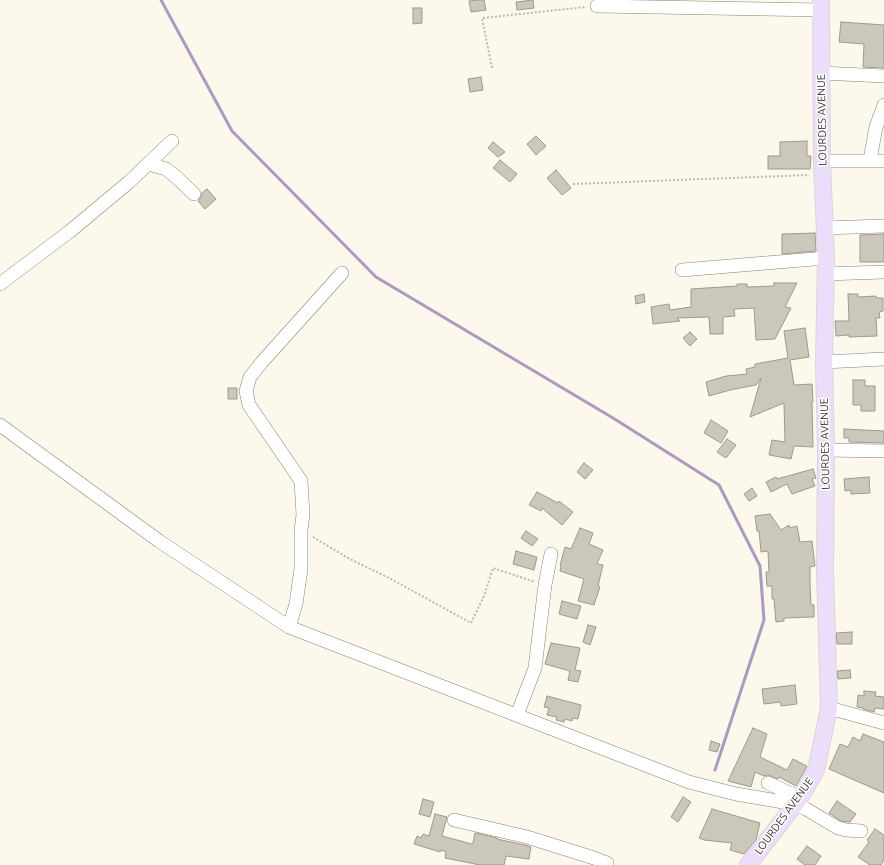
<!DOCTYPE html>
<style>
body{margin:0}
canvas{display:block;background:#fcf8eb}
</style>
<canvas width="884" height="865"></canvas>
<script>
const context = document.querySelector('canvas').getContext('2d');
context.lineJoin = 'round';
function poly(rows) {
  const path = new Path2D();
  for (const r of rows) {
    path.moveTo(r[0], r[1]);
    for (let i = 2; i < r.length; i += 2) path.lineTo(r[i], r[i + 1]);
  }
  return path;
}
function strokePath(path, color, width, dash) {
  context.strokeStyle = color;
  context.lineWidth = width;
  context.lineCap = dash ? 'butt' : 'round';
  context.setLineDash(dash || []);
  context.stroke(path);
}
function paint(path, color) {
  context.fillStyle = color;
  context.fill(path, 'evenodd');
}
function drawText(font, color, halo, rows, align = 'center') {
  context.font = font + ' Ubuntu,sans-serif';
  context.lineWidth = 3;
  context.setLineDash([]);
  context.textBaseline = 'middle';
  context.strokeStyle = halo;
  context.fillStyle = color;
  for (const [text, x, y, turn = 0] of rows) {
    context.save();
    context.translate(x, y);
    context.rotate((+turn || 0) * Math.PI / 180);
    context.textAlign = isNaN(turn) ? turn : align;
    if (halo) context.strokeText(text, 0, 0);
    context.fillText(text, 0, 0);
    context.restore();
  }
}
strokePath(poly([
 [161,0,232,131,376,277,613,418,719,485,760,566,764,620,715,770]
]), '#ad99c1', 3);
const building = poly([
 [477,0,484,0,486,10,471,12,469,1,477,0],
 [533,0,534,8,517,10,516,2,533,0],
 [413,8,422,8,422,23,413,24,413,8],
 [841,22,884,25,884,68,863,67,864,44,839,42,841,22],
 [481,77,483,90,470,92,468,79,481,77],
 [536,136,546,146,536,155,527,144,536,136],
 [807,141,807,156,811,156,810,169,768,169,768,156,780,156,780,142,807,141],
 [493,142,505,152,498,157,488,148,493,142],
 [500,160,517,174,510,182,493,168,500,160],
 [556,170,571,188,562,195,547,178,556,170],
 [207,189,216,199,205,209,198,201,202,196,202,193,207,189],
 [815,233,816,251,782,254,782,234,815,233],
 [884,234,884,262,860,262,860,235,884,234],
 [774,283,797,283,785,307,791,308,775,339,756,340,754,308,734,309,735,316,723,317,723,334,710,334,709,317,677,318,680,321,653,324,651,307,669,304,670,310,691,307,691,289,737,286,737,284,747,284,747,287,774,286,774,283],
 [644,294,645,302,636,304,635,296,644,294],
 [848,294,858,294,858,297,876,296,876,298,883,298,883,311,879,312,880,318,876,318,877,336,849,337,849,335,836,336,835,321,849,321,848,294],
 [805,328,809,357,790,360,794,385,812,384,813,402,812,402,813,447,794,446,791,459,769,455,772,440,785,442,784,403,750,417,761,378,756,385,730,390,709,396,706,382,726,376,747,374,746,369,755,367,755,364,788,358,784,331,805,328],
 [690,332,697,339,690,346,683,338,690,332],
 [853,380,865,380,865,386,875,386,875,411,861,411,861,405,853,405,853,380],
 [228,388,237,388,237,399,228,399,228,388],
 [711,420,728,431,721,443,704,433,711,420],
 [844,429,884,431,884,443,849,442,849,438,844,438,844,429],
 [727,439,736,445,726,458,717,452,727,439],
 [584,463,593,470,585,479,577,472,584,463],
 [813,469,816,478,812,479,815,486,792,494,787,484,771,492,766,482,776,477,777,479,813,469],
 [869,477,870,493,851,494,851,490,845,491,844,479,869,477],
 [752,488,757,496,749,501,744,494,752,488],
 [537,492,558,503,559,501,573,512,562,525,542,508,541,511,529,505,537,492],
 [770,514,781,530,789,525,790,528,797,526,800,542,812,541,815,566,810,567,810,584,811,605,814,605,814,617,784,618,784,621,776,622,774,599,772,599,772,586,767,586,766,572,769,572,768,551,761,552,759,531,757,531,755,516,770,514],
 [580,528,593,533,589,544,603,550,597,564,603,565,598,586,600,587,594,605,578,601,584,579,560,571,561,566,560,565,565,547,571,549,580,528],
 [526,531,538,539,532,546,521,538,526,531],
 [516,551,537,557,534,570,513,564,516,551],
 [562,601,581,606,577,619,559,614,562,601],
 [588,625,596,627,590,645,583,642,588,625],
 [852,632,852,644,837,644,836,633,852,632],
 [551,643,580,648,575,670,581,671,578,682,568,680,570,671,545,664,551,643],
 [850,670,851,678,838,679,837,671,850,670],
 [795,685,797,704,781,706,780,702,764,704,762,689,795,685],
 [864,691,876,692,875,696,884,697,884,709,875,708,874,712,863,709,863,708,857,707,858,695,864,696,864,691],
 [547,696,581,705,578,719,573,718,572,721,565,719,564,722,556,720,557,717,547,715,549,708,544,707,547,696],
 [753,728,767,734,760,757,787,770,793,759,807,766,796,786,779,777,778,779,768,775,764,776,755,772,751,787,728,781,753,728],
 [863,734,884,742,884,793,829,769,840,744,848,747,853,737,860,741,863,734],
 [711,741,720,744,717,752,709,750,711,741],
 [683,797,691,802,678,822,671,817,683,797],
 [423,799,434,802,430,817,419,814,423,799],
 [837,801,856,814,850,822,841,821,829,813,837,801],
 [712,809,760,823,756,840,744,854,730,850,732,843,704,840,699,838,712,809],
 [435,814,447,817,442,836,472,844,473,843,475,833,497,838,497,839,525,845,531,847,529,859,506,856,504,865,480,865,445,858,446,852,441,850,440,852,414,844,417,836,421,838,423,834,429,836,435,814],
 [875,829,884,835,884,860,881,865,870,865,858,857,869,842,867,840,875,829],
 [807,846,821,856,815,865,805,865,797,859,807,846]
]);
paint(building, '#cbc7ba');
strokePath(building, '#9d998d', 1);
const minor = poly([
 [597,6,821,10],
 [821,73,884,76],
 [870,160,876,127,884,105],
 [822,161,884,161],
 [149,164,166,169,175,176,194,194],
 [824,228,884,226],
 [682,270,826,258],
 [825,274,884,272],
 [0,284,69,232,129,182,172,141],
 [824,362,884,359],
 [0,425,159,541,289,627,689,782,736,794,795,804,806,809,838,828,846,830,861,831],
 [826,450,884,451],
 [289,627,296,604,301,569,301,530,303,515,301,481,249,405,246,391,250,377,262,362,342,273],
 [829,708,884,723],
 [517,715,535,668,545,585,551,554],
 [768,783,800,798],
 [454,820,527,837,594,858,607,863,607,865]
]);
const major = poly([
 [748,865,800,798,816,770,829,708,825,573,826,450,824,362,826,258,822,161,821,0]
]);
strokePath(minor, '#878377', 14);
strokePath(major, '#d8d7d6', 18);
strokePath(poly([
 [492,68,482,18,586,7],
 [573,184,809,175],
 [313,537,348,558,391,579,471,623,484,596,493,568,535,582]
]), '#bcb9ae', 2, [2, 2]);
strokePath(minor, '#fff', 13);
strokePath(major, '#ecdefb', 16);
drawText('11px', '#3a3933', '#fff', [
 ["LOURDES AVENUE",822,120,-91],
 ["LOURDES AVENUE",825,444,-91],
 ["LOURDES AVENUE",784,816,-54]
]);
</script>
